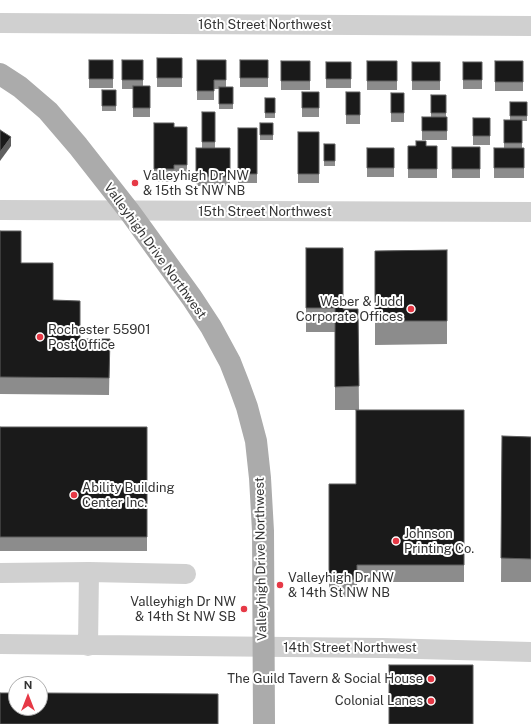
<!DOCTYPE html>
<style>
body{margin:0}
#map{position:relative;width:531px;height:724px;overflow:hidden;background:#fff;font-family:"Public Sans",sans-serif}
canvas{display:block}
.north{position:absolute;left:8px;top:676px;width:40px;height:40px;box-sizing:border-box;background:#fff;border:1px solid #adadad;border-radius:50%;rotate:0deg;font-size:11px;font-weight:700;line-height:16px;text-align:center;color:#333}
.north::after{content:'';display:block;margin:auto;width:14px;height:18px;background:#e63946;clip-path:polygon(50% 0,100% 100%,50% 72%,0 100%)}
</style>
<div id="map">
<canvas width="531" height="724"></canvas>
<div class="north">N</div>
</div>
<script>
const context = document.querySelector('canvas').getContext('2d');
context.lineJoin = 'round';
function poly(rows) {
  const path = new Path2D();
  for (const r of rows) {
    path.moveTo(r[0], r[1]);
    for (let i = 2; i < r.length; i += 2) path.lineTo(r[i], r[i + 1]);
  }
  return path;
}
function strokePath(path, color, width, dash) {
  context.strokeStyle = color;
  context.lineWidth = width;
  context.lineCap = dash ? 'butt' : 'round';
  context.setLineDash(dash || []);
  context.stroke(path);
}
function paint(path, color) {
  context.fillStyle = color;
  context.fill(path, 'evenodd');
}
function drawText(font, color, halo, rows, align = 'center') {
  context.font = font + ' "Public Sans",sans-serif';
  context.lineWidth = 4;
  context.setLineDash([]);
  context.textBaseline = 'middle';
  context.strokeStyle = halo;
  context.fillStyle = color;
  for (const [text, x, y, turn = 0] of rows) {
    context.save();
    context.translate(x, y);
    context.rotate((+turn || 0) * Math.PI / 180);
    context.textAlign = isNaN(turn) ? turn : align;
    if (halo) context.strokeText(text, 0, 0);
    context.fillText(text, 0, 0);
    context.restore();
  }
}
strokePath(poly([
 [0,23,531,26],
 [0,210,531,212],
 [0,573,89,572,186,574],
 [0,644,382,648,531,652],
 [88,646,89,572]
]), '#d0d0d0', 20);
strokePath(poly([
 [0,74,20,87,48,111,78,146,129,211,192,298,211,327,230,362,239,385,247,407,256,441,260,478,263,531,264,724]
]), '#ababab', 22);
paint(poly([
 [157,58,182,58,182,87,157,87],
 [89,60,113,60,113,88,89,88],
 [122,60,143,60,143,86,150,86,150,117,133,117,133,89,122,89],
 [197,60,226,60,226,87,233,87,233,109,219,109,219,89,214,89,214,100,197,100],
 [240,60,268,60,268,87,240,87],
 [281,61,310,61,310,90,281,90],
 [367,61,397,61,397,90,367,90],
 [495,61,523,61,523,91,495,91],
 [326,62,351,62,351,88,326,88],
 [412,62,440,62,440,90,412,90],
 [463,62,482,62,482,89,463,89],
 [102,90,116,90,116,111,102,111],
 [302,92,319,92,319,117,302,117],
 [346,92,360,92,360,124,346,124],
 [391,93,404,93,404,122,391,122],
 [431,95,446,95,446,117,447,117,447,140,422,140,422,117,431,117],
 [265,98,275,98,275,118,265,118],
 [510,102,527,102,527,121,522,121,522,148,524,148,524,178,494,178,494,148,504,148,504,120,510,120],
 [202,112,215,112,215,148,230,148,230,186,196,186,196,148,202,148],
 [473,118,490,118,490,145,473,145],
 [154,123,174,127,187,127,187,179,174,179,174,182,154,182],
 [260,123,273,123,273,140,260,140],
 [238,128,257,128,257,183,238,183],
 [298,132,319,132,319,183,298,183],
 [324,144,335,144,335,166,324,166],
 [408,146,437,146,437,178,408,178],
 [452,147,480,147,480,178,452,178],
 [367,148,394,148,394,177,367,177],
 [0,231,21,263,53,300,80,339,110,339,109,395,0,394],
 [306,248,343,309,358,309,359,410,464,410,464,582,357,582,357,597,329,597,329,484,356,484,356,410,335,410,335,332,306,332],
 [447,250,447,344,375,345,375,251],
 [0,427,147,427,147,551,0,551],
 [502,436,531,437,531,582,501,582]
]), '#8c8c8c');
paint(poly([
 [11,137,11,146,0,161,0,152]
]), '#5f5f5f');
const building = poly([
 [157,58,182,58,182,78,157,78,157,58],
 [89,60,113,60,113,79,89,79,89,60],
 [122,60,143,60,143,80,122,80,122,60],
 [197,60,226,60,226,80,214,80,214,91,197,91,197,60],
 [240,60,268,60,268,78,240,78,240,60],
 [281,61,310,61,310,81,281,81,281,61],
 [367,61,397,61,397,81,367,81,367,61],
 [495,61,523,61,523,82,495,82,495,61],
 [326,62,351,62,351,79,326,79,326,62],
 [412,62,440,62,440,81,412,81,412,62],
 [463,62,482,62,482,80,463,80,463,62],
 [133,86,150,86,150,108,133,108,133,86],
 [219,87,233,87,233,104,219,104,219,87],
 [102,90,116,90,116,106,102,106,102,90],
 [302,92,319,92,319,108,302,108,302,92],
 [346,92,360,92,360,115,346,115,346,92],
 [391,93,404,93,404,113,391,113,391,93],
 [431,95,446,95,446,113,431,113,431,95],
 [265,98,275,98,275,113,265,113,265,98],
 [510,102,527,102,527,116,510,116,510,102],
 [202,112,215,112,215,142,202,142,202,112],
 [422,117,447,117,447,131,422,131,422,117],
 [473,118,490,118,490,136,473,136,473,118],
 [504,120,522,120,522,143,504,143,504,120],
 [154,123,174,123,174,127,187,127,187,165,174,165,174,169,154,169,154,123],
 [260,123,273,123,273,135,260,135,260,123],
 [238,128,257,128,257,174,238,174,238,128],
 [0,130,11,137,0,152,0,130],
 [298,132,319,132,319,174,298,174,298,132],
 [416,141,426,141,426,146,437,146,437,169,408,169,408,146,416,146,416,141],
 [324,144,335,144,335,161,324,161,324,144],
 [452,147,480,147,480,169,452,169,452,147],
 [196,148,230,148,230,177,196,177,196,148],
 [367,148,394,148,394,168,367,168,367,148],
 [494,148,524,148,524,168,494,168,494,148],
 [0,231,21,231,21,263,53,263,53,300,80,301,80,339,110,339,109,378,0,377,0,231],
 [306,248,343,248,343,309,358,309,359,386,335,387,335,308,306,308,306,248],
 [447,250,447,321,375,321,375,251,447,250],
 [356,410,464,410,464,565,357,565,357,580,329,580,329,484,356,484,356,410],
 [0,427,147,427,147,537,0,537,0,427],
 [502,436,531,437,531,559,501,558,502,436],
 [389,665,473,665,473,724,389,724,389,665],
 [0,693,16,693,16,708,40,708,40,693,218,694,218,724,0,724,0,693]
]);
paint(building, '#1a1a1a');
strokePath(building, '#5f5f5f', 1);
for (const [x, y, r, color] of [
 [135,183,4,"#e63946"],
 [411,309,4,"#e63946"],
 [40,337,4,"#e63946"],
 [74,495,4,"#e63946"],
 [396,541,4,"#e63946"],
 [280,585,4,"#e63946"],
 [244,609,4,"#e63946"],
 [431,679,4,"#e63946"],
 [431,701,4,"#e63946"]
]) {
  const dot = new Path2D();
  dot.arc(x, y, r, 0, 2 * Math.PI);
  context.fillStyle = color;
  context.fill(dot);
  strokePath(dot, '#fff', 1.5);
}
drawText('13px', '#333', '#fff', [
 ["16th Street Northwest",265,25],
 ["15th Street Northwest",265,212],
 ["Valleyhigh Drive Northwest",155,251,54],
 ["Valleyhigh Drive Northwest",261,559,-91],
 ["14th Street Northwest",350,648]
]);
drawText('13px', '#333', '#fff', [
 ["Valleyhigh Dr NW",143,176],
 ["& 15th St NW NB",143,191],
 ["Weber & Judd",403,302,"right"],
 ["Corporate Offices",403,317,"right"],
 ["Rochester 55901",48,330],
 ["Post Office",48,345],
 ["Ability Building",82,488],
 ["Center Inc.",82,503],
 ["Johnson",404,534],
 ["Printing Co.",404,549],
 ["Valleyhigh Dr NW",288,578],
 ["& 14th St NW NB",288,593],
 ["Valleyhigh Dr NW",236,602,"right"],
 ["& 14th St NW SB",236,617,"right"],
 ["The Guild Tavern & Social House",423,679,"right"],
 ["Colonial Lanes",423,701,"right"]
], 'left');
</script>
